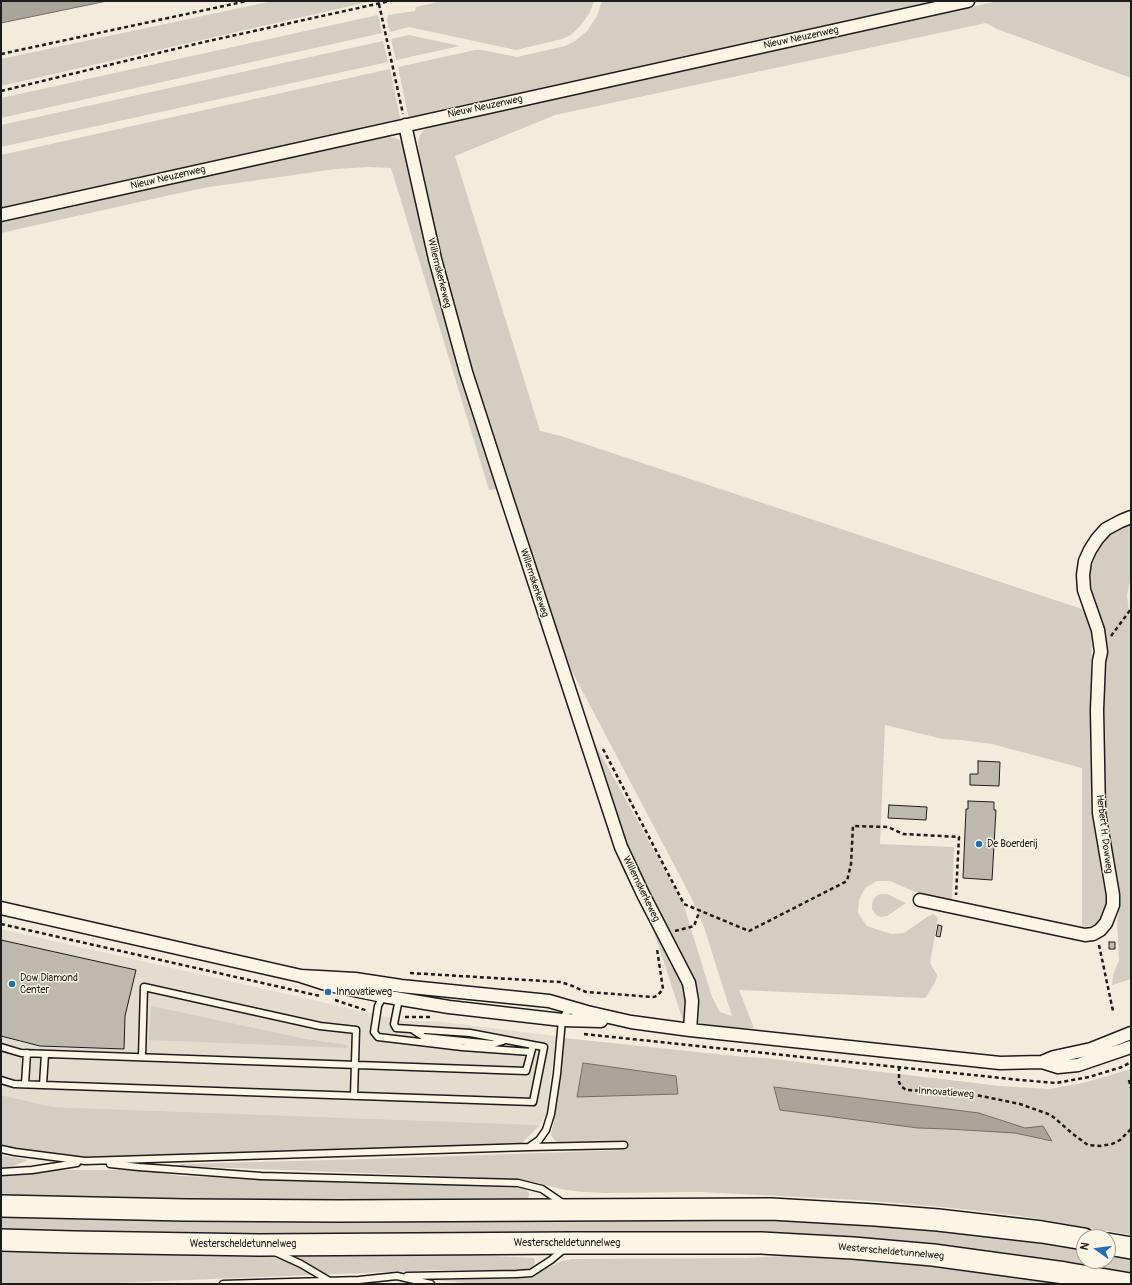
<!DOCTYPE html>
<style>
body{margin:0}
#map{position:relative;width:1132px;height:1285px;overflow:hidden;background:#f3ecdd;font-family:Pangolin,sans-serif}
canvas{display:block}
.frame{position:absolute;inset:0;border:2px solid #1c1c1c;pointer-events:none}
.north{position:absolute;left:1076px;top:1229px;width:40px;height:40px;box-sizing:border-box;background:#fcf5e5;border:1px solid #a29e95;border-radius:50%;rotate:284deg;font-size:11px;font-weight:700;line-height:16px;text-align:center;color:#1c1c1c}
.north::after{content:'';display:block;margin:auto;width:14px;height:18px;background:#1f6fb2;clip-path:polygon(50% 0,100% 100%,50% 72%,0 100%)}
</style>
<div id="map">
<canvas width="1132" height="1285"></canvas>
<div class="frame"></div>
<div class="north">N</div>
</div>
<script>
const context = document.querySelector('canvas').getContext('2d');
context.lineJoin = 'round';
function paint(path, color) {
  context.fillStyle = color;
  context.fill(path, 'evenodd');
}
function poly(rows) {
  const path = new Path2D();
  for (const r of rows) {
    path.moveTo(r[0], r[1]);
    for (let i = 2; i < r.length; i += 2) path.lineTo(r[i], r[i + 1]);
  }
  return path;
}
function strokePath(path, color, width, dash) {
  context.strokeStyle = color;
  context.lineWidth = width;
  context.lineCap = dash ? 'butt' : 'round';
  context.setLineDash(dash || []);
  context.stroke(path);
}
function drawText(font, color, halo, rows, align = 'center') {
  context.font = font + ' Pangolin,sans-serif';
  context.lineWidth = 3;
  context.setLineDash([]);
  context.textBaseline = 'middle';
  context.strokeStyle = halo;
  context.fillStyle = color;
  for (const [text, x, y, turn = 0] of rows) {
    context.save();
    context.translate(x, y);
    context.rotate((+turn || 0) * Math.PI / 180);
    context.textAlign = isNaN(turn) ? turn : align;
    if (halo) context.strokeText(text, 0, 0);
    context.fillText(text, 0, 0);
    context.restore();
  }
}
paint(poly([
 [1,929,405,1021,435,1021,556,1036,546,1114,540,1125,53,1107,1,1095]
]), '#e3ddcf');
paint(poly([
 [273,1,372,1,1,86,1,59],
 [442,1,594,1,590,12,581,25,571,35,562,39,516,50,409,27,390,32,387,20,388,15,415,11,416,7],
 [602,1,933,1,575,84,409,120,398,67,475,50,482,50,517,57,565,46,575,41,587,31,597,16],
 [998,1,1131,1,1131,78,997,29,986,23,555,115,455,156,540,431,561,436,1085,610,1092,632,1090,733,1092,815,1107,905,1105,915,1100,922,1093,925,1082,927,1082,768,992,744,961,740,943,739,885,725,880,844,954,847,952,900,915,892,890,881,877,881,865,888,859,900,858,913,867,926,891,934,904,933,927,917,933,914,938,918,930,963,937,975,935,983,925,998,739,990,754,1028,735,1028,683,1021,590,735,683,903,712,997,720,1012,732,1016,704,927,691,897,566,660,451,302,438,258,420,162,418,142,420,135,424,130,431,126],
 [378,15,382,33,1,118,1,98],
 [409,35,460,46,396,60,391,39],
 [383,41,388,62,1,147,1,125],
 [390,69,401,122,1,209,1,155],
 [386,136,395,138,404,143,499,489,489,490,391,168,368,167,336,169,209,187,166,196,1,233,1,223],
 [1127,524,1131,524,1131,575,1127,595,1131,626,1131,979,1112,985,1113,975,1119,960,1117,921,1120,906,1105,814,1103,733,1105,629,1092,593,1090,571,1096,554,1104,540,1115,531],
 [880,894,887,894,906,903,887,916,881,917,876,915,872,909,872,903,875,897],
 [151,1006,306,1039,347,1045,348,1048,149,1040],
 [564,1038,745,1057,765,1058,1000,1086,1049,1089,1083,1083,1131,1069,1131,1235,1021,1216,943,1207,859,1200,700,1192,605,1193,583,1192,566,1190,520,1179,179,1166,182,1164,369,1159,626,1150,625,1140,558,1142,554,1140,551,1135,557,1102],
 [583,1063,676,1076,577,1097],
 [774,1087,979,1113,1025,1128,1052,1141,1015,1133,948,1129,918,1128],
 [1,1095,53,1107,540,1125,520,1145,170,1156,62,1157,1,1146],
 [1,1155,28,1160,11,1167,1,1168],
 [49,1170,140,1170,181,1176,519,1188,525,1189,529,1193,529,1195,528,1198,489,1204,1,1200,1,1174],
 [1,1216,270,1221,446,1221,604,1217,785,1218,941,1230,1018,1239,1084,1250,1084,1261,1108,1261,1108,1254,1131,1259,1131,1278,1064,1266,431,1237,1,1232],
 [1,1248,430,1253,534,1258,535,1263,533,1266,530,1269,517,1270,437,1270,88,1284,1,1284],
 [809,1255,901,1260,1015,1273,1059,1284,476,1284,434,1280,527,1278,562,1261,572,1259,745,1258]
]), '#d3cec1');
const water = poly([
 [1,1,107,1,1,23,1,1],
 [583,1063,676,1076,678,1094,577,1097,583,1063],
 [774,1087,979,1113,1025,1128,1043,1126,1052,1141,1015,1133,948,1129,918,1128,780,1110,774,1087]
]);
paint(water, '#aaa59b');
strokePath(water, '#716e68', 1);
const building = poly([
 [978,761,1000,762,999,786,970,785,970,774,978,774,978,761],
 [968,801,994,802,994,810,996,810,992,880,963,878,966,809,968,809,968,801],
 [889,805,927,807,926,820,888,818,889,805],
 [938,925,942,926,940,937,936,936,938,925],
 [1,940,136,970,125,1016,124,1049,40,1046,1,1036,1,940],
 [1109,942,1115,942,1115,949,1109,949,1109,942]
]);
paint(building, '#beb9ae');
strokePath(building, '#1c1c1c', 1);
const lane = poly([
 [383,996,378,1006,374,1032,378,1037,462,1047,531,1052],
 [399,999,394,1024,396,1028,470,1033,533,1045],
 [413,1030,424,1037,493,1044,503,1041],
 [1,1047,21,1053,526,1071,533,1045,544,1047,533,1102,14,1084,1,1080],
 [142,1057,144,987,320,1026,356,1030,354,1096],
 [25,1084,27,1053],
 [43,1085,45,1054],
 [529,1147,624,1145],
 [1,1149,15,1152,85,1161,529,1147,539,1140,546,1130,551,1114,557,1074,562,1020,566,1013,572,1008],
 [110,1164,139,1167,261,1176,518,1183,542,1189,564,1204],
 [1,1172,32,1170,77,1163],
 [275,1252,301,1264,328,1280],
 [407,1276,517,1274,531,1273,551,1260,564,1249],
 [223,1284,359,1280,397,1276,431,1284]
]);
const street = poly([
 [405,125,435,259,466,372,508,502,621,847,643,894,689,983,692,1001,690,1030],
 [1,215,968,1],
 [920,900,1085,935,1093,934,1100,930,1106,923,1113,905,1113,895,1099,813,1097,710,1099,661,1101,652,1098,630,1084,590,1083,575,1085,561,1090,550,1097,539,1106,529,1121,521,1131,517],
 [1,908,301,976,329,985,383,996,449,1007,562,1020,601,1021],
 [301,976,355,979,401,986,549,1001,587,1012,631,1022,690,1030,1000,1063,1042,1062,1058,1067,1078,1065,1131,1047],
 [1042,1062,1054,1057,1091,1049,1131,1033]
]);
const highway = poly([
 [1,1206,185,1210,340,1211,771,1209,875,1215,938,1220,1042,1232,1084,1239],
 [1,1240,73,1242,259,1245,572,1243,761,1243,853,1248,933,1255,1065,1273,1130,1284],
 [1108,1244,1131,1248]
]);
strokePath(lane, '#1c1c1c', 9);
strokePath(street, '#1c1c1c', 15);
strokePath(highway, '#1c1c1c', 24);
strokePath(poly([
 [379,4,403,114],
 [1,54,247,1],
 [1,91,204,42,390,1],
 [1111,636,1131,609],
 [603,749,684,904,749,931,847,881,851,864,853,826,888,827,903,834,959,837,956,895],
 [1,924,320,996],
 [675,931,694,926,700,910],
 [1099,945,1113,1011],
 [410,973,560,982,570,985,586,992,654,997,658,995,663,989,657,949],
 [335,1000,368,1011],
 [405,1017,430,1017],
 [584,1034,1020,1080,1056,1083,1089,1077,1122,1067,1131,1062],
 [899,1067,899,1082,901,1086,906,1090,952,1092,981,1096,1020,1104,1051,1115,1073,1134,1088,1145,1100,1146,1112,1144,1120,1140,1131,1129],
 [1129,1080,1131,1088]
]), '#1c1c1c', 2.5, [4, 3]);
strokePath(lane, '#fcf5e5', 6);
strokePath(street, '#fcf5e5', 12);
strokePath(highway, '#fcf5e5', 21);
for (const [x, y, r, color] of [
 [979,844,4,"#1f6fb2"],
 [12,984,4,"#1f6fb2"],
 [328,992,4,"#1f6fb2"]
]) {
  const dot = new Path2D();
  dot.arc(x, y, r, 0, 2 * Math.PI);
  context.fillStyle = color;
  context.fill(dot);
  strokePath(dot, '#fcf5e5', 1.5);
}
drawText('10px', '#1c1c1c', '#fcf5e5', [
 ["Nieuw Neuzenweg",801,38,-12],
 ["Nieuw Neuzenweg",485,107,-12],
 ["Nieuw Neuzenweg",168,178,-13],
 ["Willemskerkeweg",439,273,76],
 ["Willemskerkeweg",534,583,72],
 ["Herbert H. Dowweg",1104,834,83],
 ["Willemskerkeweg",641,889,64],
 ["Innovatieweg",946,1093,4],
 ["Westerscheldetunnelweg",567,1243],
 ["Westerscheldetunnelweg",243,1244],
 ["Westerscheldetunnelweg",891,1252,5]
]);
drawText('10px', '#1c1c1c', '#fcf5e5', [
 ["De Boerderij",987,844],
 ["Dow Diamond",20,978],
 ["Center",20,990],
 ["Innovatieweg",336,992]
], 'left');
</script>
